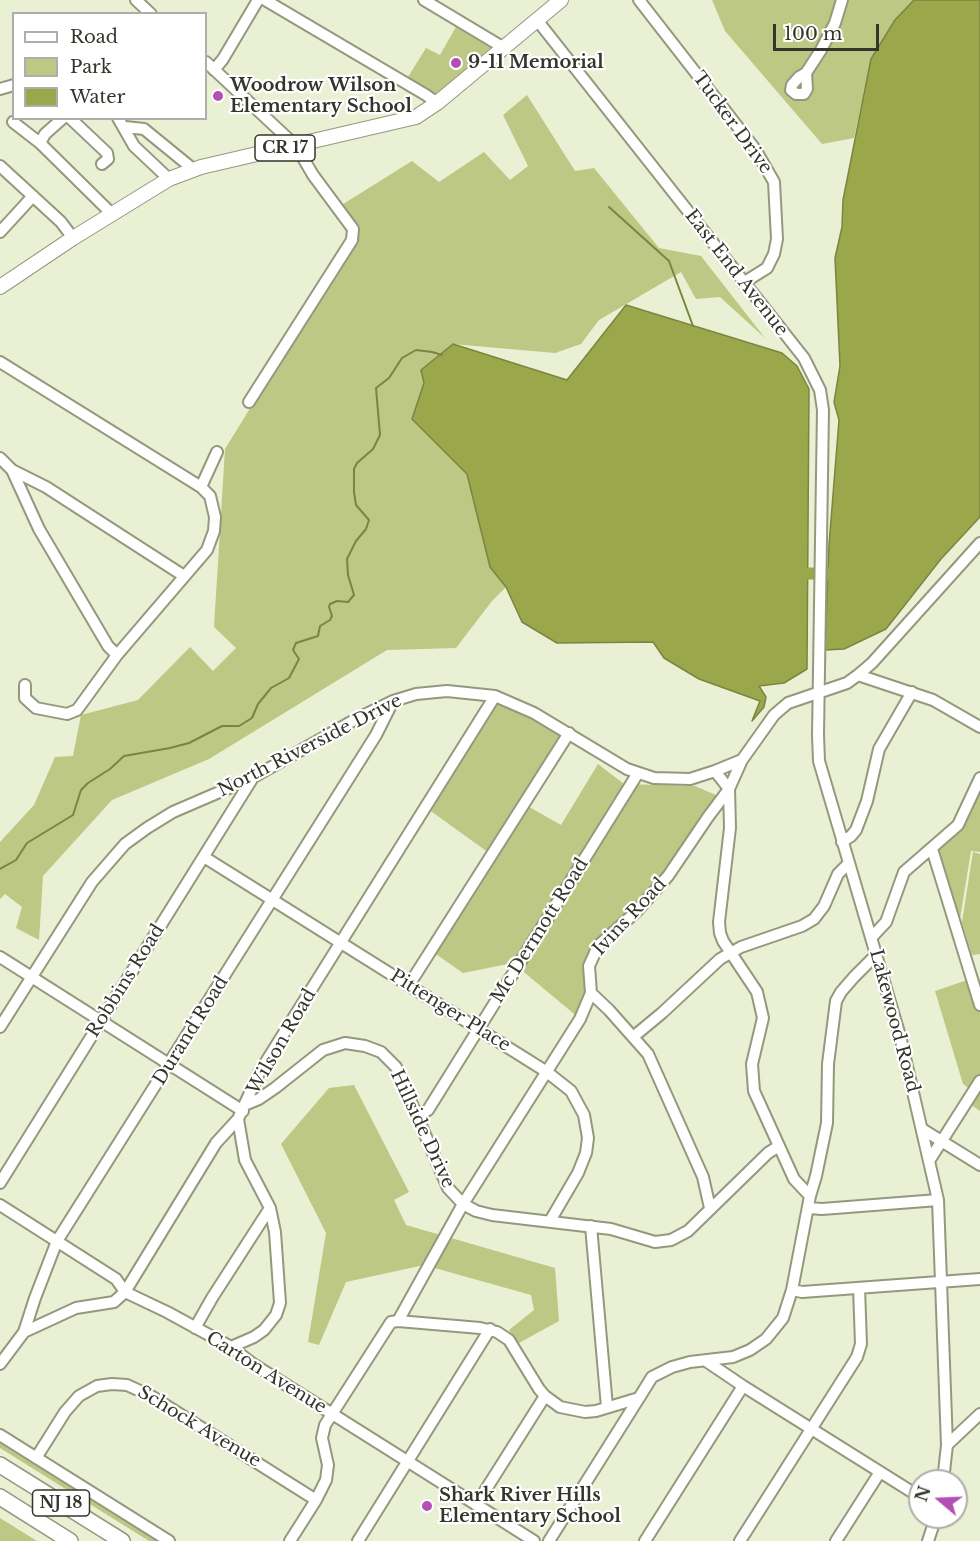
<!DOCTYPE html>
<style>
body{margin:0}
#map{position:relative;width:980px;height:1541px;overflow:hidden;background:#eaf0d3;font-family:"Libre Baskerville",serif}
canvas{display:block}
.legend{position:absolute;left:12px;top:12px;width:195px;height:108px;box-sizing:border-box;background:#fff;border:2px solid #aeafaa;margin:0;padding:8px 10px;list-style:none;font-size:18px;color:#34362b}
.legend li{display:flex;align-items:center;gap:12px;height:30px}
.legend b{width:30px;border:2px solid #aeafaa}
.north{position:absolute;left:908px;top:1469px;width:60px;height:60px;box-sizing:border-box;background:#fff;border:2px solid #aeafaa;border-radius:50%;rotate:289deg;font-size:16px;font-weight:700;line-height:24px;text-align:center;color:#34362b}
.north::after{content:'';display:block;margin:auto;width:21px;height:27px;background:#b34fb5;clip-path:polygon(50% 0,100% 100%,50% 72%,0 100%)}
.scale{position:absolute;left:773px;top:24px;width:106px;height:27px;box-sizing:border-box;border:3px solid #34362b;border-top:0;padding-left:8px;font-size:18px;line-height:21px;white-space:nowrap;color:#34362b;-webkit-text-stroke:4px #fff;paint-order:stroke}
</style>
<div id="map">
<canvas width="980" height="1541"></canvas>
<ul class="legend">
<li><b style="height:8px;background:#fff"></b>Road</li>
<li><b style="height:16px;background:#bcc883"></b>Park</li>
<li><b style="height:16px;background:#9aa74b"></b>Water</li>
</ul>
<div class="north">N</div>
<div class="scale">100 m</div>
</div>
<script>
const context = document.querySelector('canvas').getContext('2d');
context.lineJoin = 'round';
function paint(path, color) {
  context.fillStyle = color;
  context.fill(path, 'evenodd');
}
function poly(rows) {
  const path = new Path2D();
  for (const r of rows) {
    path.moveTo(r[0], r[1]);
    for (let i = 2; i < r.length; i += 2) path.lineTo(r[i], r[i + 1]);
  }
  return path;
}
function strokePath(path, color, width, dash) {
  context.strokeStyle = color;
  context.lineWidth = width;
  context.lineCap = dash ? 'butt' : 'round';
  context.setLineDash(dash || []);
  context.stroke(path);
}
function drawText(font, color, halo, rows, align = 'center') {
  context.font = font + ' "Libre Baskerville",serif';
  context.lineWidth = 4.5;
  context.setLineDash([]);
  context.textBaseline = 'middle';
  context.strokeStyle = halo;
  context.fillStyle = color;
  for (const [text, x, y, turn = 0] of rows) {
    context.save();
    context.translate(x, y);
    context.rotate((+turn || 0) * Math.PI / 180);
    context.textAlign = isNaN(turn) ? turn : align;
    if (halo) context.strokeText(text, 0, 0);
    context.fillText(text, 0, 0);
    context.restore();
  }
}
paint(poly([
 [712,0,914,0,895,20,871,59,854,138,822,144,725,31],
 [456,27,492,49,437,94,408,77,426,48,440,55],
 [527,95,575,171,594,168,659,248,701,256,765,338,720,297,696,299,681,272,599,320,581,344,555,353,453,344,424,383,412,419,467,474,490,567,506,587,492,601,456,648,387,650,209,759,112,800,43,876,39,940,16,928,22,907,5,894,0,899,0,842,34,805,55,757,73,756,81,715,138,700,190,647,213,671,236,648,214,627,225,449,358,233,340,206,412,161,439,182,484,152,510,180,528,166,503,115],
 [497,696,568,733,524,804,561,825,598,764,624,784,695,786,718,796,660,887,597,945,579,1018,513,963,463,973,430,950,489,853,428,809],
 [980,778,980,852,971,851,958,931,932,849,962,820],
 [973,852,980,854,980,954,972,955,962,922],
 [973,978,980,994,980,1111,970,1104,976,1094,963,1084,935,991],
 [354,1085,409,1192,394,1200,406,1225,555,1268,559,1321,517,1344,509,1330,534,1310,531,1295,424,1265,346,1282,319,1345,308,1342,326,1233,281,1144,329,1088],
 [0,1435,166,1541,149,1541,0,1448],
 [0,1518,37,1541,0,1541]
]), '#bcc883');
const water = poly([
 [914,0,980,0,980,517,941,559,886,629,844,649,825,650,829,545,839,420,834,402,840,366,835,258,842,227,843,200,871,59,895,20,914,0],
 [626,305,782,353,797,366,809,389,807,669,784,683,759,686,766,697,764,707,752,721,760,701,699,679,664,658,653,642,557,643,522,622,506,587,490,567,467,474,412,419,424,383,421,370,453,344,567,380,626,305]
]);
paint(water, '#9aa74b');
strokePath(water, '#7b8541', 1.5);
strokePath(poly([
 [609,207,669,261,693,326],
 [0,869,16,860,27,843,73,815,81,790,88,783,110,769,124,756,170,748,189,743,222,726,239,726,252,718,258,704,271,688,289,678,299,659,293,650,296,643,318,636,320,626,330,620,332,616,329,607,330,604,337,601,348,602,354,595,348,575,347,559,356,541,366,529,369,520,356,505,354,492,354,469,357,463,373,449,380,435,376,388,389,378,402,358,416,350,432,352,442,355]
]), '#7b8541', 2);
strokePath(poly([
 [792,573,828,574,843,571]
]), '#9aa74b', 12);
const minor = poly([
 [136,0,151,14],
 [265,0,426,95,437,103],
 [424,0,504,48],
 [639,0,755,149,774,182,777,239,774,254,767,268,743,283],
 [537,20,804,358,820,390,823,410,818,735,819,761,900,1036,938,1200,947,1445,943,1481],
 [206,62,296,146,313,175,353,229,352,240,249,402],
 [214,70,223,59,258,0],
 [806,73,821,50,835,23,842,0],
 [806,73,807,89,804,94,796,94,791,90,792,85,799,77,806,73],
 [0,89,14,85],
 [70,118,107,153,108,159,102,164],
 [118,118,134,146,169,179],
 [13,122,40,143,112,214],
 [125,127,144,129,193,169],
 [40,143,45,134,63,118],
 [0,166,61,222,73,238],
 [0,232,33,196],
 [0,362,201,487,210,496,215,517,214,531,207,550,117,655,77,710,67,714,36,708,25,698,25,685],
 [0,458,12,470,46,487,184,576],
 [12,470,39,529,108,646,117,655],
 [201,487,217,452],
 [858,675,933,700,980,727],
 [842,842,851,836,856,830,867,801,879,749,912,692],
 [932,849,980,1005],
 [204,857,547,1072,571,1091,584,1115,588,1138,586,1153,578,1173,550,1221],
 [871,938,886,922,904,872,958,825,980,778],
 [0,957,243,1111],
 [409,985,569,733],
 [591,993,609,1010,648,1054,703,1177,710,1208],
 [0,1027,92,882,125,844,147,828,173,812,252,778,356,719,393,701,416,694,447,691,495,696,534,713,627,769,654,778,690,779,715,771,742,760],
 [633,1037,662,1013,720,959,741,947,802,926,814,919,824,906,838,874,849,863],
 [247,1104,259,1099,275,1088,323,1050,345,1043,365,1046,381,1052,396,1067,448,1188,463,1204,476,1211,492,1215,611,1229,655,1242,671,1240,688,1231,768,1153,779,1146],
 [418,1116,428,1110,638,773],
 [922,1129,980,1165],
 [929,1161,980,1081],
 [0,1183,252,779],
 [810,1196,816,1176,827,1123,828,1064,836,1001,841,992,854,977,876,955],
 [0,1205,116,1279,125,1292,167,1312,231,1347,253,1364,534,1541],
 [809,1208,822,1209,938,1200],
 [591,1226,607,1407],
 [792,1290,802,1292,980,1279],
 [398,1321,463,1204,580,1019,591,993,589,966,598,946,636,912,668,876,708,817,729,789,742,760,774,715,788,703,847,683,858,675,872,663,980,543],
 [195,1328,212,1298,270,1208],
 [24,1332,76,1308,114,1302,125,1292,216,1143,238,1119,259,1073,495,696],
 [231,1347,254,1337,264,1330,276,1315,280,1303,275,1232,270,1208,245,1160,238,1119],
 [706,1361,743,1386,920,1497],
 [0,1364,24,1332,35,1298,57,1241,376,735,393,701],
 [0,1435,169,1541],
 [947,1445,980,1414],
 [36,1458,65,1412,79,1396,97,1386,112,1384,127,1385,151,1396,316,1500],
 [476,1505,545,1396],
 [290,1541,316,1500,326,1480,328,1465,322,1438,325,1425,391,1322,398,1321,480,1328,497,1332,509,1340,539,1389,545,1396,560,1407,585,1412,596,1411,639,1398,652,1377,672,1367,690,1362,733,1357,750,1350,766,1339,783,1318,792,1290,810,1196,794,1179,754,1091,752,1064,763,1018,757,992,723,941,720,933,719,922,730,828,729,789,715,771],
 [358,1541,490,1329],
 [549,1541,639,1398],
 [645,1541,743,1386],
 [740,1541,857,1357,861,1344,859,1288],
 [836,1541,880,1472],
 [928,1541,936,1517]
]);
const major = poly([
 [0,287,73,238,169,179,201,167,416,117,437,103,561,0]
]);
const highway = poly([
 [0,1465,122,1541],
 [0,1497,70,1541]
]);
strokePath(minor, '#94997e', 14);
strokePath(major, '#94997e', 16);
strokePath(highway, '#94997e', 18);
strokePath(minor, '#fff', 10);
strokePath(major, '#fff', 14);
strokePath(highway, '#fff', 15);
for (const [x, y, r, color] of [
 [456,63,6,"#b34fb5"],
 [218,96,6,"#b34fb5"],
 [427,1506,6,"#b34fb5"]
]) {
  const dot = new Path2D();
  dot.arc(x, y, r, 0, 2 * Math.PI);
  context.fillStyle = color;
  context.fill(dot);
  strokePath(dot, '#fff', 2);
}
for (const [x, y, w] of [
 [285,148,60],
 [61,1503,57]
]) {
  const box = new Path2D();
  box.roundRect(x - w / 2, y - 13, w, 26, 4.5);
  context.fillStyle = '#fff';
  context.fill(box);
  strokePath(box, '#34362b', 1.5);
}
drawText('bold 16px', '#34362b', null, [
 ["CR 17",285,148],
 ["NJ 18",61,1503]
]);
drawText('bold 18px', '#34362b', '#fff', [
 ["9-11 Memorial",468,63],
 ["Woodrow Wilson",230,86],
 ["Elementary School",230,107],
 ["Shark River Hills",439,1496],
 ["Elementary School",439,1517]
], 'left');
drawText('18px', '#34362b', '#fff', [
 ["Tucker Drive",732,123,54],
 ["East End Avenue",736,273,52],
 ["North Riverside Drive",310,746,-27],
 ["Ivins Road",630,917,-47],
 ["Mc Dermott Road",540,931,-58],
 ["Robbins Road",126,981,-58],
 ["Pittenger Place",450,1011,32],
 ["Lakewood Road",894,1021,75],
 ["Durand Road",191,1031,-58],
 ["Wilson Road",282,1042,-60],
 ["Hillside Drive",422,1129,65],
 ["Carton Avenue",266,1373,32],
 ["Schock Avenue",199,1427,31]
]);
</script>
